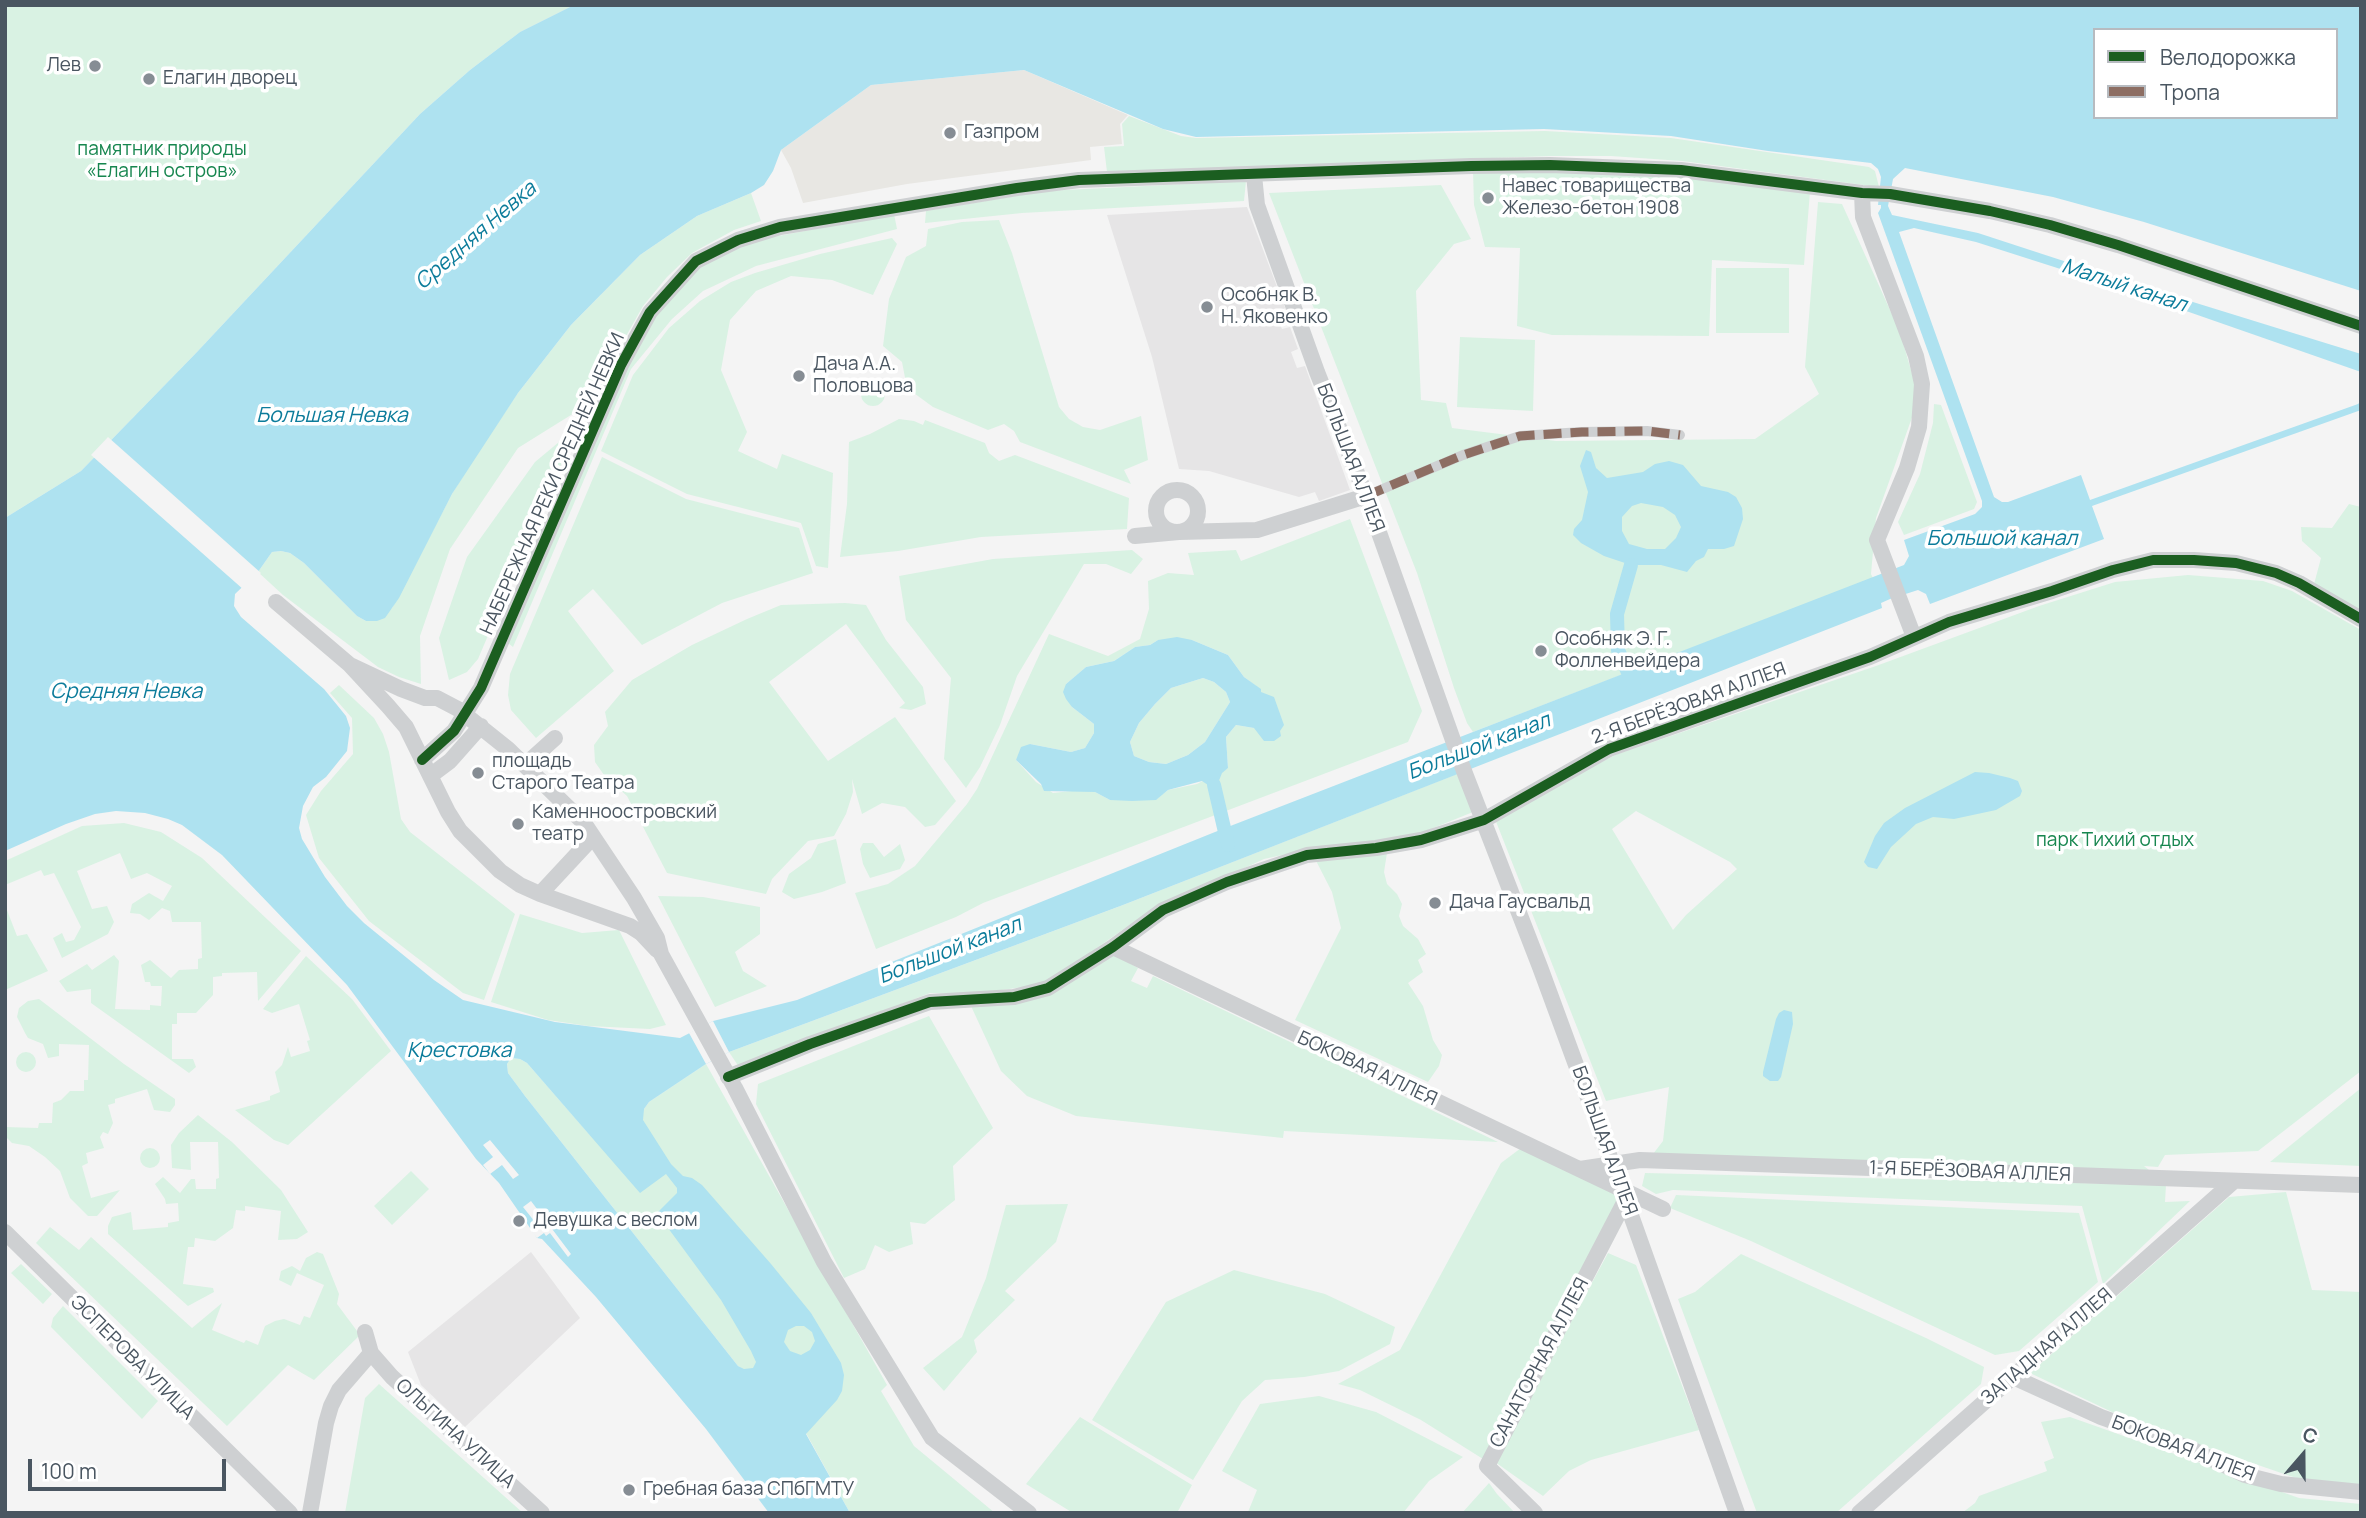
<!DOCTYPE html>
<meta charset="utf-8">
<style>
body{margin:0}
#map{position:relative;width:2366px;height:1518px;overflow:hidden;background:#f4f4f4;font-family:Manrope,sans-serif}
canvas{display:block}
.frame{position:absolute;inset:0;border:7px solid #4a5661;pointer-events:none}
.legend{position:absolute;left:2093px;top:28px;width:245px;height:91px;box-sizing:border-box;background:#fff;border:2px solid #b7bbc0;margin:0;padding:9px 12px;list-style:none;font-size:21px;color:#4a5661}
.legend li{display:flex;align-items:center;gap:14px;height:35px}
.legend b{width:35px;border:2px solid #b7bbc0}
.north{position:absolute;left:2268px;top:1420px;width:70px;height:70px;-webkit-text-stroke:5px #fff;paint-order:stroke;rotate:20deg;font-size:19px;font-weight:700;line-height:28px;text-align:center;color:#4a5661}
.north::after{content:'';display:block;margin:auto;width:24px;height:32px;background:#4a5661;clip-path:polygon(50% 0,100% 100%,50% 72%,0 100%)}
.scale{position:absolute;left:28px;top:1459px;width:198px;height:32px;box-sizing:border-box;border:4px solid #4a5661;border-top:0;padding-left:9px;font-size:21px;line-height:24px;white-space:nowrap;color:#4a5661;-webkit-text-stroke:5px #fff;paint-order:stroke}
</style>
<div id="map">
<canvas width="2366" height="1518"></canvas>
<div class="frame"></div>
<ul class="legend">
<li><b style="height:9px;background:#1b5e20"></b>Велодорожка</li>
<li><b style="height:9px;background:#8d6e63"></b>Тропа</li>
</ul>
<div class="north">С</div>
<div class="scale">100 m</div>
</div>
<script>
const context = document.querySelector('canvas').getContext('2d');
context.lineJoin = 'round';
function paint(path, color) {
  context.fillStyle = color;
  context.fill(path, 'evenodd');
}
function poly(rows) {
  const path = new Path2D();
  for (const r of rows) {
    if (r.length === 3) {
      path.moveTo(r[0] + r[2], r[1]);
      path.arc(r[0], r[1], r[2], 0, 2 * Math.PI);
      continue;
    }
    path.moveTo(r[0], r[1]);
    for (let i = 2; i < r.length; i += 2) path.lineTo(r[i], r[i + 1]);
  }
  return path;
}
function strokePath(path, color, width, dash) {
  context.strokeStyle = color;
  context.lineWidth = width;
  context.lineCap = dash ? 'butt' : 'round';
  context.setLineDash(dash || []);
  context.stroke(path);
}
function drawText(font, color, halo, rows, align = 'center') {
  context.font = font + ' Manrope,sans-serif';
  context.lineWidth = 7;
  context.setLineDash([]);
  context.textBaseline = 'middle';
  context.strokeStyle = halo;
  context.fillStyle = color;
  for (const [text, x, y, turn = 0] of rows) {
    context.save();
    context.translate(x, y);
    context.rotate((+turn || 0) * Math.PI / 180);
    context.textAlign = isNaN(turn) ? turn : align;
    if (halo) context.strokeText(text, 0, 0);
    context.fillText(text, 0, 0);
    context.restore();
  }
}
paint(poly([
 [1024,70,1128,115,1120,124,1122,144,1090,147,1091,160,907,184,803,203,791,168,781,150,871,85]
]), '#e8e7e3');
paint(poly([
 [1247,207,1285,308,1275,313,1282,329,1290,327,1298,349,1291,352,1297,368,1305,366,1350,490,1319,501,1315,492,1299,497,1209,471,1179,469,1152,357,1107,215],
 [531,1252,580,1318,465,1427,421,1385,408,1352]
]), '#e6e5e6');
paint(poly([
 [5,5,574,5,520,32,470,70,420,114,196,353,81,471,5,518],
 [1129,116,1181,136,1196,138,1545,131,1671,138,1869,167,1875,171,1879,187,1682,161,1611,156,1551,156,1107,172,1104,147,1124,146,1122,124],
 [1473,171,1664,175,1810,192,1804,265,1712,260,1709,336,1552,335,1517,326,1520,248,1485,247,1474,205],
 [1246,181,1244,201,1022,213,925,223,926,211,1045,191],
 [1441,185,1471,239,1454,244,1416,291,1421,400,1446,403,1452,428,1556,441,1755,439,1819,394,1805,367,1818,202,1842,204,1900,332,1919,398,1876,518,1871,574,1873,578,1473,732,1467,723,1454,688,1417,573,1269,193],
 [751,193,761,221,734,230,692,253,667,277,643,306,612,361,595,400,518,448,450,549,420,636,421,684,399,677,378,667,283,595,258,572,272,552,281,551,290,553,304,563,357,616,366,621,392,608,452,494,475,456,518,393,571,325,640,255,697,216],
 [894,214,897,229,756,266,703,291,672,319,631,369,513,647,508,643,626,364,655,315,702,263,752,241],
 [999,220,1012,253,1059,407,1069,419,1083,427,1100,430,1141,416,1148,460,1124,470,1131,484,1020,442,1014,431,1004,424,988,430,933,407,907,388,902,362,883,346,889,299,906,257,926,246,928,229,962,222],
 [892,238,897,244,873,295,832,280,791,276,756,291,730,320,721,370,747,432,738,451,777,469,782,454,833,473,828,568,816,566,801,523,687,494,601,451,633,375,669,328,700,301,731,282,755,273,820,254],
 [1716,268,1789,268,1789,333,1716,333],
 [1460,337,1535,340,1533,411,1457,407],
 [873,394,12],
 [1934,404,1941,405,1977,502,1974,509,1904,535,1898,522,1920,474,1933,423],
 [899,419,914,421,923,425,925,420,985,443,989,453,999,461,1015,455,1129,498,1127,529,981,537,898,551,840,557,847,504,849,442,870,434],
 [577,427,478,659,467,672,449,680,439,638,467,557,535,462],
 [602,457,686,499,799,528,813,573,722,603,642,645,593,589,568,611,614,671,536,738,511,710,508,695,510,674],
 [2349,504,2361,507,2361,615,2313,588,2321,558,2302,541,2301,527,2332,528],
 [1350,519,1422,711,1408,742,983,903,956,917,876,949,855,893,888,884,915,866,967,804,977,789,1049,634,1108,656,1140,639,1149,609,1148,581,1168,573,1194,575,1188,553,1236,550,1241,561],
 [1158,640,1192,640,1228,655,1244,677,1260,689,1254,728,1236,725,1226,737,1228,768,1197,784,1168,790,1155,800,1110,800,1095,792,1081,790,1053,793,1036,782,1016,760,1030,744,1071,752,1085,748,1094,733,1094,724,1072,707,1066,684,1086,667,1114,661,1135,647,1150,645],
 [1132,550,1143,559,1131,574,1106,564,1084,564,1017,676,1000,725,980,767,966,788,944,759,951,678,906,620,899,576,993,559],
 [2188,575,2263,581,2292,591,2361,630,2361,1071,2258,1151,2165,1155,2158,1167,2144,1166,2154,1174,1653,1154,1663,1141,1669,1087,1606,1101,1495,819,1615,755,1876,666,2039,606,2115,582],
 [1636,811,1730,862,1737,869,1686,915,1673,930,1612,829],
 [845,603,866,605,886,640,923,687,926,704,911,710,899,708,905,703,846,624,769,682,828,761,895,717,956,801,935,825,925,827,905,807,882,803,862,814,852,779,853,792,846,814,834,836,808,841,772,879,766,894,667,873,627,796,604,775,595,762,594,745,608,726,605,712,632,680,692,645,747,619,781,605],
 [1203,678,1214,682,1226,692,1230,702,1205,742,1188,755,1166,764,1149,762,1134,756,1130,742,1139,723,1155,704,1171,688],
 [339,685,374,718,383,734,389,752,401,819,410,832,515,914,484,1000,463,993,369,921,319,858,306,815,321,791,353,754,352,718,330,693],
 [1457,774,1473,812,1421,833,1387,853,1384,872,1387,884,1397,894,1402,904,1399,916,1403,926,1418,939,1426,954,1418,960,1423,972,1408,983,1423,1006,1433,1040,1442,1055,1439,1066,1428,1082,1295,1020,1341,928,1332,892,1310,849,1264,859,1144,915,1045,984,973,994,930,993,739,1067,729,1052,1123,905],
 [124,823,161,832,202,858,301,951,258,1001,257,972,222,973,222,976,213,977,213,995,196,1013,177,1013,177,1024,172,1024,172,1059,193,1059,196,1067,189,1073,91,1003,91,989,67,992,59,981,87,964,92,970,114,955,119,961,115,1009,150,1010,150,1005,161,1006,162,986,151,986,150,982,145,982,141,965,150,960,171,978,179,970,198,969,198,959,202,958,201,922,172,922,170,911,162,908,149,920,140,914,130,913,132,904,149,893,163,901,172,886,147,873,131,879,120,853,77,871,92,909,107,906,114,922,108,934,62,958,53,938,62,933,66,942,74,940,81,927,54,873,44,876,41,870,5,885,5,861,82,826],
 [836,839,846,883,822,892,794,899,782,892,789,874,811,858,818,844],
 [863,843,873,843,884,857,900,844,905,860,900,869,870,878,863,864,860,849],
 [658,896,703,897,760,907,760,934,735,952,743,971,767,986,715,1007],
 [5,905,17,936,27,934,48,971,5,990],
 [520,914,582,933,619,930,666,1025,650,1029,588,1026,548,1020,491,1002],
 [1114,954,1138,968,1131,981,1147,988,1153,976,1498,1142,1284,1131,1283,1138,1076,1116,1027,1096,1001,1071,971,1006,1014,1004],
 [306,956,352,999,391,1051,288,1145,274,1140,235,1110,270,1100,270,1096,280,1092,275,1072,282,1065,288,1047,291,1057,310,1051,307,1041,310,1040,299,1004,272,1013,263,1009],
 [39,999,124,1064,175,1099,175,1105,170,1112,154,1110,147,1089,115,1099,115,1103,108,1105,113,1123,108,1134,103,1132,100,1137,104,1148,86,1153,88,1163,82,1166,91,1198,120,1190,97,1216,88,1216,70,1198,60,1171,45,1157,29,1146,12,1143,5,1136,5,1127,38,1128,39,1123,52,1123,53,1103,61,1100,70,1091,84,1091,84,1080,88,1080,89,1045,59,1044,59,1056,48,1058,43,1044,28,1038,25,1033,17,1017,19,1008,28,1001],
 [929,1016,993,1128,953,1166,955,1200,925,1224,910,1222,913,1244,889,1252,875,1245,865,1269,844,1278,756,1104,758,1084],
 [26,1062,10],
 [511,1058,520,1059,527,1063,590,1135,644,1109,649,1102,706,1064,887,1385,881,1391,914,1446,995,1513,850,1513,806,1433,750,1369,744,1370,738,1366,525,1096,508,1073,507,1064],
 [2361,1088,2361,1166,2270,1162],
 [198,1115,232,1142,281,1190,308,1232,297,1239,278,1240,281,1211,245,1206,245,1211,236,1210,233,1228,215,1241,195,1238,194,1247,188,1247,183,1284,213,1288,214,1292,188,1306,108,1234,108,1226,112,1217,131,1212,133,1230,168,1227,168,1223,179,1221,178,1203,166,1204,165,1199,155,1184,163,1177,180,1193,191,1179,195,1179,196,1189,216,1189,216,1179,219,1178,218,1142,190,1142,191,1170,172,1168,171,1145,179,1133],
 [1521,1148,1616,1194,1618,1203,1483,1459,1421,1420,1360,1390,1338,1384,1400,1350,1501,1163],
 [150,1158,10],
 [411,1171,429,1189,392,1225,374,1206],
 [1645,1173,2166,1185,2165,1202,2190,1201,2103,1284,2082,1206,1673,1190,1656,1194,1642,1186],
 [2286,1192,2312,1290,2361,1292,2361,1489,2318,1484,2290,1476,2133,1422,2030,1373,2229,1197],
 [1676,1195,2079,1213,2098,1282,2019,1351,1995,1355,1751,1241,1670,1208],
 [1068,1204,1056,1242,1005,1291,1015,1300,974,1340,977,1352,944,1391,923,1368,962,1337,986,1278,1006,1205],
 [50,1227,79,1250,91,1237,192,1328,222,1303,212,1330,244,1343,246,1340,258,1345,265,1326,275,1321,284,1319,300,1325,304,1316,310,1318,324,1285,297,1273,291,1286,279,1280,281,1271,292,1266,300,1271,306,1258,317,1252,323,1254,339,1294,337,1304,360,1335,314,1380,288,1365,227,1426,36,1243],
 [1608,1253,1636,1265,1699,1430,1591,1460,1569,1471,1543,1496,1495,1462],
 [1741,1254,1926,1338,1984,1367,1981,1384,1836,1513,1757,1513,1678,1299,1695,1292],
 [21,1264,52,1294,43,1304,11,1273],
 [1234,1270,1325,1294,1395,1327,1390,1344,1339,1371,1304,1377,1265,1380,1242,1401,1193,1480,1092,1420,1166,1302],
 [63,1306,158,1401,142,1419,51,1327,53,1318],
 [379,1384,523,1513,345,1513,365,1398],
 [1319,1396,1376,1412,1463,1457,1429,1481,1403,1513,1248,1512,1257,1490,1222,1471,1260,1404],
 [1080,1417,1192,1485,1177,1513,1073,1513,1026,1484],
 [2070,1417,2299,1498,2361,1504,2361,1513,1962,1513,1975,1503,1979,1496,2047,1471,2044,1462,2054,1458,2041,1422],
 [1489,1483,1497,1494,1515,1513,1462,1513]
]), '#d9f2e3');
paint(poly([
 [574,5,2361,5,2361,291,2144,222,2053,197,1905,168,1893,179,1888,206,1892,215,1978,233,2125,281,2361,354,2361,372,2123,289,1976,242,1914,228,1899,232,1994,497,2002,502,2008,502,2081,475,2090,500,2358,404,2361,401,2361,410,2092,506,2104,539,1930,604,1926,594,1918,590,1890,599,1881,603,1882,608,1123,905,729,1052,706,1064,649,1102,644,1109,643,1120,671,1164,683,1176,692,1178,702,1185,771,1264,811,1313,841,1363,844,1375,842,1391,837,1400,806,1434,850,1513,769,1513,706,1429,596,1297,542,1239,537,1238,499,1183,476,1159,347,985,222,855,182,825,168,819,145,813,116,811,95,814,66,824,5,851,5,518,81,471,196,353,420,114,470,70,520,32],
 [2095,30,2336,30,2336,117,2095,117],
 [1024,70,1163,129,1196,137,1544,129,1671,136,1768,151,1871,163,1878,169,1881,177,1878,205,1881,205,1881,208,1878,213,1982,501,1982,507,1975,514,1904,540,1909,556,1904,565,1220,830,797,1000,713,1021,680,1038,555,1022,463,1000,434,980,364,923,347,906,325,877,302,839,299,828,303,806,313,787,326,777,347,751,350,728,346,716,324,689,241,617,234,606,235,594,258,572,272,552,281,551,290,553,304,563,357,616,366,621,377,621,385,618,399,598,452,494,518,393,571,325,640,255,697,216,751,193,764,185,773,171,781,150,871,85],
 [511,1058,520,1059,527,1063,640,1193,666,1174,677,1188,677,1193,657,1213,721,1300,751,1351,756,1362,753,1368,744,1369,738,1366,525,1096,508,1073,507,1064],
 [796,1326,804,1326,812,1332,815,1341,810,1350,801,1355,790,1351,784,1342,788,1330],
 [1586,450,1591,452,1596,468,1607,478,1643,472,1655,464,1669,461,1683,465,1701,486,1728,492,1736,497,1742,508,1743,519,1734,546,1724,549,1708,549,1704,557,1696,561,1687,572,1661,565,1631,565,1604,556,1581,543,1573,535,1574,529,1582,520,1588,492,1580,466],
 [1641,503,1663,507,1675,515,1681,527,1676,538,1665,549,1647,549,1629,544,1622,531,1622,517,1632,506],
 [1177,637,1192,640,1228,655,1244,677,1261,689,1261,692,1274,697,1284,725,1280,731,1281,736,1274,741,1264,741,1254,728,1236,725,1226,737,1228,768,1222,773,1218,783,1211,787,1202,781,1168,790,1156,800,1132,801,1110,800,1095,792,1044,791,1041,784,1016,760,1021,747,1030,744,1071,752,1085,748,1094,733,1094,724,1072,707,1066,699,1063,692,1066,684,1086,667,1114,661,1135,647,1150,645,1158,640],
 [1203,678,1214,682,1226,692,1230,702,1205,742,1188,755,1166,764,1149,762,1134,756,1130,742,1139,723,1155,704,1171,688],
 [1975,772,1989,773,2010,778,2018,781,2022,791,2020,796,1996,810,1954,819,1933,817,1916,824,1891,847,1877,869,1868,867,1864,862,1875,836,1884,823,1905,808],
 [1784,1010,1792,1012,1793,1024,1781,1077,1778,1081,1770,1081,1763,1076,1763,1072,1776,1019,1779,1013]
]), '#aee2f0');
paint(poly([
 [108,437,261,573,244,590,91,455],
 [713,1021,729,1052,706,1064,689,1033],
 [490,1140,519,1175,513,1179,502,1165,490,1174,483,1165,493,1157,483,1145],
 [531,1201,571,1254,568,1257,550,1233,546,1236,544,1233,537,1238,532,1232,539,1227,523,1207]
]), '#f4f4f4');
strokePath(poly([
 [1631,565,1617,614,1618,650,1634,686],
 [1214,785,1228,845]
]), '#aee2f0', 14);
strokePath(poly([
 [1366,496,1463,455,1520,436,1582,432,1647,431,1680,435]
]), '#ced0d2', 10);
strokePath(poly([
 [1254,175,1257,205,1317,372,1366,496,1464,771,1540,967,1622,1190,1737,1513],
 [1862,193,1863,217,1916,356,1922,384,1919,427,1907,468,1877,540,1914,637],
 [1177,511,21],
 [1135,536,1179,532,1257,530,1366,496],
 [276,602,350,665,388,706,406,727,448,812,460,831,500,871,520,885,540,894,630,926,641,933,657,950],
 [350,665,401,689,425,698,437,698,458,709,508,749,584,823,634,898,657,938,661,954,735,1088,824,1262,932,1438,1029,1513],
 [422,760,454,731,481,688,621,365,650,312,696,261,738,240,780,227,1017,188,1079,180,1471,166,1550,165,1681,170,1862,193,1890,194,1990,211,2050,225,2118,245,2361,326],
 [525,765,555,738],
 [430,776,450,761,481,726],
 [540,894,593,837],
 [1113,947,1663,1209],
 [728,1077,810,1044,930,1002,1014,997,1048,988,1113,947,1163,910,1227,882,1307,855,1376,848,1421,840,1484,820,1609,749,1870,657,1949,622,2052,591,2113,570,2153,560,2194,560,2236,563,2276,573,2299,583,2361,619],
 [1580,1169,1640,1160,2361,1185],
 [5,1232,290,1513],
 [365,1332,371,1353,392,1377,542,1513],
 [2013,1377,2101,1417,2191,1449,2245,1475,2281,1484,2361,1492],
 [310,1513,326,1423,331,1406,339,1390,371,1353],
 [1535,1513,1487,1466,1625,1201],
 [1859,1513,2234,1181]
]), '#ced0d2', 16);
strokePath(poly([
 [1366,496,1463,455,1520,436,1582,432,1647,431,1680,435]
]), '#8d6e63', 9, [18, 9]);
strokePath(poly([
 [422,760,454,731,481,688,621,365,650,312,696,261,738,240,780,227,1017,188,1079,180,1471,166,1550,165,1681,170,1862,193,1890,194,1990,211,2050,225,2118,245,2361,326],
 [728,1077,810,1044,930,1002,1014,997,1048,988,1113,947,1163,910,1227,882,1307,855,1376,848,1421,840,1484,820,1609,749,1870,657,1949,622,2052,591,2113,570,2153,560,2194,560,2236,563,2276,573,2299,583,2361,619]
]), '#1b5e20', 10);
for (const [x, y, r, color] of [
 [95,66,7,"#868d94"],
 [149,79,7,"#868d94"],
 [950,133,7,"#868d94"],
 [1488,198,7,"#868d94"],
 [1207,307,7,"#868d94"],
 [799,376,7,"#868d94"],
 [1541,651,7,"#868d94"],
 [478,773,7,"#868d94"],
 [518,824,7,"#868d94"],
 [1435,903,7,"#868d94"],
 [519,1221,7,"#868d94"],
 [629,1490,7,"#868d94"]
]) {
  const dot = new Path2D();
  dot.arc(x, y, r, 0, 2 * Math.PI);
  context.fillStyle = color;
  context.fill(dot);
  strokePath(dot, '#fff', 2.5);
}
drawText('19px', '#4a5661', '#fff', [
 ["Лев",81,66,"right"],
 ["Елагин дворец",163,79],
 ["Газпром",964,133],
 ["Навес товарищества",1502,187],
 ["Железо-бетон 1908",1502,209],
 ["Особняк В.",1221,296],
 ["Н. Яковенко",1221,318],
 ["Дача А.А.",813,365],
 ["Половцова",813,387],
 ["Особняк Э. Г.",1555,640],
 ["Фолленвейдера",1555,662],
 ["площадь",492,762],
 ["Старого Театра",492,784],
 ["Каменноостровский",532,813],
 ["театр",532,835],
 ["Дача Гаусвальд",1449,903],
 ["Девушка с веслом",533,1221],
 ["Гребная база СПбГМТУ",643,1490]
], 'left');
drawText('19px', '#17864f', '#fff', [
 ["памятник природы",162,150],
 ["«Елагин остров»",162,172],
 ["парк Тихий отдых",2115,841]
]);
drawText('19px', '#4a5661', '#fff', [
 ["БОЛЬШАЯ АЛЛЕЯ",1350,458,69],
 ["НАБЕРЕЖНАЯ РЕКИ СРЕДНЕЙ НЕВКИ",553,484,-66],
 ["2-Я БЕРЁЗОВАЯ АЛЛЕЯ",1689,704,-20],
 ["БОКОВАЯ АЛЛЕЯ",1367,1069,25],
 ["БОЛЬШАЯ АЛЛЕЯ",1604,1141,70],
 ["1-Я БЕРЁЗОВАЯ АЛЛЕЯ",1970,1172,2],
 ["ЗАПАДНАЯ АЛЛЕЯ",2047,1347,-41],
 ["ЭСПЕРОВА УЛИЦА",132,1358,45],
 ["САНАТОРНАЯ АЛЛЕЯ",1540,1363,-62],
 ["ОЛЬГИНА УЛИЦА",455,1434,42],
 ["БОКОВАЯ АЛЛЕЯ",2183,1449,21]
]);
drawText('italic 21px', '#0c7c9b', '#fff', [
 ["Средняя Невка",476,236,-41],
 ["Малый канал",2124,286,18],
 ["Большая Невка",332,416],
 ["Большой канал",2002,539],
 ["Средняя Невка",126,692],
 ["Большой канал",1479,747,-21],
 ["Большой канал",950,951,-21],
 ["Крестовка",459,1051]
]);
</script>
